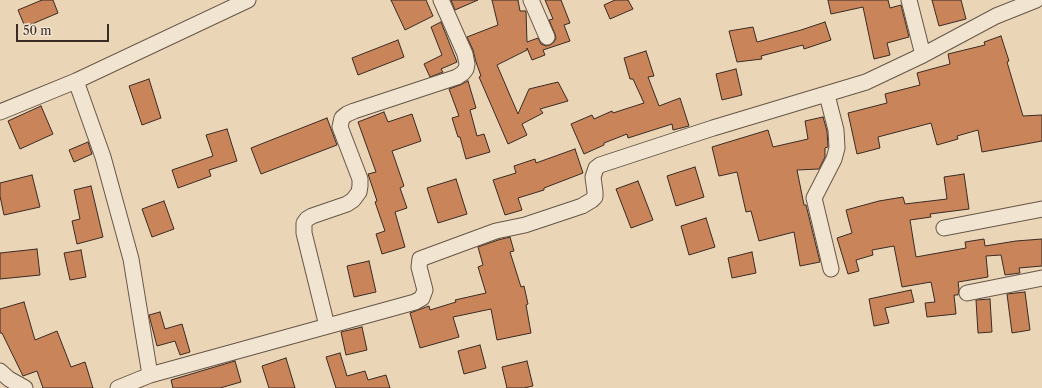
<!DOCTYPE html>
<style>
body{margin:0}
#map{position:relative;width:1042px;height:388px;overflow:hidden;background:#ead5b6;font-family:"Libre Caslon Text",serif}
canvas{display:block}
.scale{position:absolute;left:16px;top:24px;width:93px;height:18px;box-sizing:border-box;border:2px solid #3a2b24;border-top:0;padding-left:5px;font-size:12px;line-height:14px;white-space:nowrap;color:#3a2b24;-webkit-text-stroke:3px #f1e4d0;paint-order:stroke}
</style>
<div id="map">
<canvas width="1042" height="388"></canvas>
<div class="scale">50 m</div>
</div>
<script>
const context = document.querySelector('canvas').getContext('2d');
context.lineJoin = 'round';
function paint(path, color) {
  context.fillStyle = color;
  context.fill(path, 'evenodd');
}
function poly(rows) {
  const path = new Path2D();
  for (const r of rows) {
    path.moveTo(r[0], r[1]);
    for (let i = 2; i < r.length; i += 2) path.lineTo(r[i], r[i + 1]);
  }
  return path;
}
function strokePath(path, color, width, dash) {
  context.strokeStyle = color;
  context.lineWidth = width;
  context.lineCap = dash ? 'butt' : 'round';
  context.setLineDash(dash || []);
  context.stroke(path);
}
const building = poly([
 [42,0,53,0,58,13,25,27,18,10,42,0],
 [391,0,426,0,433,16,405,30,391,0],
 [451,0,478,0,455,10,451,0],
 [492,0,518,0,520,11,526,11,527,42,538,38,541,44,546,46,550,45,554,42,556,38,555,34,549,20,553,19,545,0,561,0,570,23,564,25,570,41,543,50,545,55,532,60,527,48,527,50,497,65,518,114,529,89,558,82,568,101,540,109,543,113,522,124,527,135,508,144,479,77,481,76,476,62,473,50,467,37,498,25,492,0],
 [615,0,628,0,633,9,610,19,604,5,615,0],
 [828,0,888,0,890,8,901,5,909,37,887,43,890,55,874,59,863,7,831,14,828,0],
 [932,0,961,0,966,19,939,26,932,0],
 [441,22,457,62,441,69,443,72,430,77,424,64,442,55,431,27,441,22],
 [825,22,831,40,804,49,803,45,761,56,762,59,737,62,729,31,753,27,757,42,801,30,825,22],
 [1001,36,1009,61,1007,62,1023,116,1042,115,1042,141,982,152,978,130,957,136,958,139,937,145,931,123,878,137,880,148,857,154,848,113,887,103,885,94,920,85,917,73,950,64,948,54,985,45,984,42,1001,36],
 [398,40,404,57,358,75,352,58,398,40],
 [646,51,654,76,648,77,659,106,680,98,689,126,673,130,672,124,628,138,627,134,604,143,604,145,584,154,571,124,592,115,594,119,612,111,613,113,644,103,633,79,630,79,624,58,646,51],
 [736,69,742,95,722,100,716,74,736,69],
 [149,79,161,118,142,125,129,86,149,79],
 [468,81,476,108,470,110,477,136,484,134,490,152,466,159,460,137,458,137,452,118,459,116,449,89,460,85,468,81],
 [41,106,53,134,20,149,8,121,41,106],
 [384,112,388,122,412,114,421,141,392,151,404,186,400,188,407,208,395,212,405,247,382,254,376,234,385,231,375,202,377,201,368,174,376,172,358,122,384,112],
 [823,117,827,131,828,147,825,148,825,157,819,169,797,170,804,205,806,205,820,262,800,266,794,232,759,241,751,211,746,212,737,172,719,176,712,147,768,130,773,147,808,139,805,121,823,117],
 [327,118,337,145,261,174,251,148,327,118],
 [227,129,237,161,209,170,211,176,178,188,172,170,213,156,206,135,227,129],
 [88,142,92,154,74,162,69,150,88,142],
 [575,149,583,173,544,188,544,190,518,198,522,210,505,215,493,180,516,173,514,166,535,159,536,163,575,149],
 [695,167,704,197,676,206,667,176,695,167],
 [964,174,969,209,930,214,931,217,910,220,916,257,966,248,965,242,984,239,985,246,1016,241,1042,239,1042,266,1019,268,1020,273,1005,275,1001,255,986,256,988,277,958,282,959,289,958,295,954,295,956,314,927,317,925,303,935,302,931,282,902,287,894,246,872,250,873,255,856,260,859,271,848,274,837,238,852,233,846,210,879,201,903,197,905,204,947,199,944,177,964,174],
 [32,175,40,207,4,215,0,196,0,183,32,175],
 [456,179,467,214,438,223,427,188,456,179],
 [638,181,653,220,631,228,616,189,638,181],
 [91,186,103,237,77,244,72,221,80,219,74,190,91,186],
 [164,201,174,229,152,237,142,209,164,201],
 [706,218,715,247,689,255,681,226,706,218],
 [510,237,514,251,510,252,521,287,524,286,528,304,526,305,531,333,497,340,491,309,453,317,459,337,420,348,410,313,429,306,430,310,456,302,455,300,486,293,478,267,483,265,478,247,498,240,510,237],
 [37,249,40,275,0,279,0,253,37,249],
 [81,250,86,277,70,280,64,253,81,250],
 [752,252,756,273,732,278,728,258,752,252],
 [369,261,376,292,354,297,347,266,369,261],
 [911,290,914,302,885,308,889,323,874,326,869,299,911,290],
 [1025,292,1030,330,1012,333,1007,294,1025,292],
 [990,299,992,332,978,333,976,300,990,299],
 [24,302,35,340,57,331,71,367,85,362,93,388,43,388,37,371,23,376,2,333,0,333,0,309,24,302],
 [160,312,165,329,182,324,190,352,180,355,175,341,157,346,149,315,160,312],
 [362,327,367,350,346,355,341,332,362,327],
 [480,345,486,368,464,374,458,351,480,345],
 [340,353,347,376,365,371,368,380,386,375,390,388,336,388,326,357,340,353],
 [286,358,295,388,269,388,262,366,286,358],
 [235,361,241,382,220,388,173,388,171,380,235,361],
 [527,361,533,386,524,388,507,388,502,367,527,361]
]);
paint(building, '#c9845a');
strokePath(building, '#3a2b24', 1);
const street = poly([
 [531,0,547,37],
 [909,0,923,55],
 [76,81,103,157,131,259,150,375],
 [827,95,836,130,837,148,834,159,814,198,831,269],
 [0,112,76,81,248,0],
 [944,228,1042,209],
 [967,293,1042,278],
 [327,326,304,233,304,223,307,219,312,216,347,204,353,200,359,192,360,186,360,179,340,127,342,118,347,114,354,111,457,77,463,73,466,69,467,64,465,54,441,0],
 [0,371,9,379,25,388],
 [118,388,150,375,415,302,422,298,425,290,419,267,420,259,496,231,525,225,582,206,592,200,595,197,595,192,593,177,596,168,600,165,713,128,866,82,923,55,996,16,1036,0]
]);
strokePath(street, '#665648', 17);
strokePath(street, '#f1e4d0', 15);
</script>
